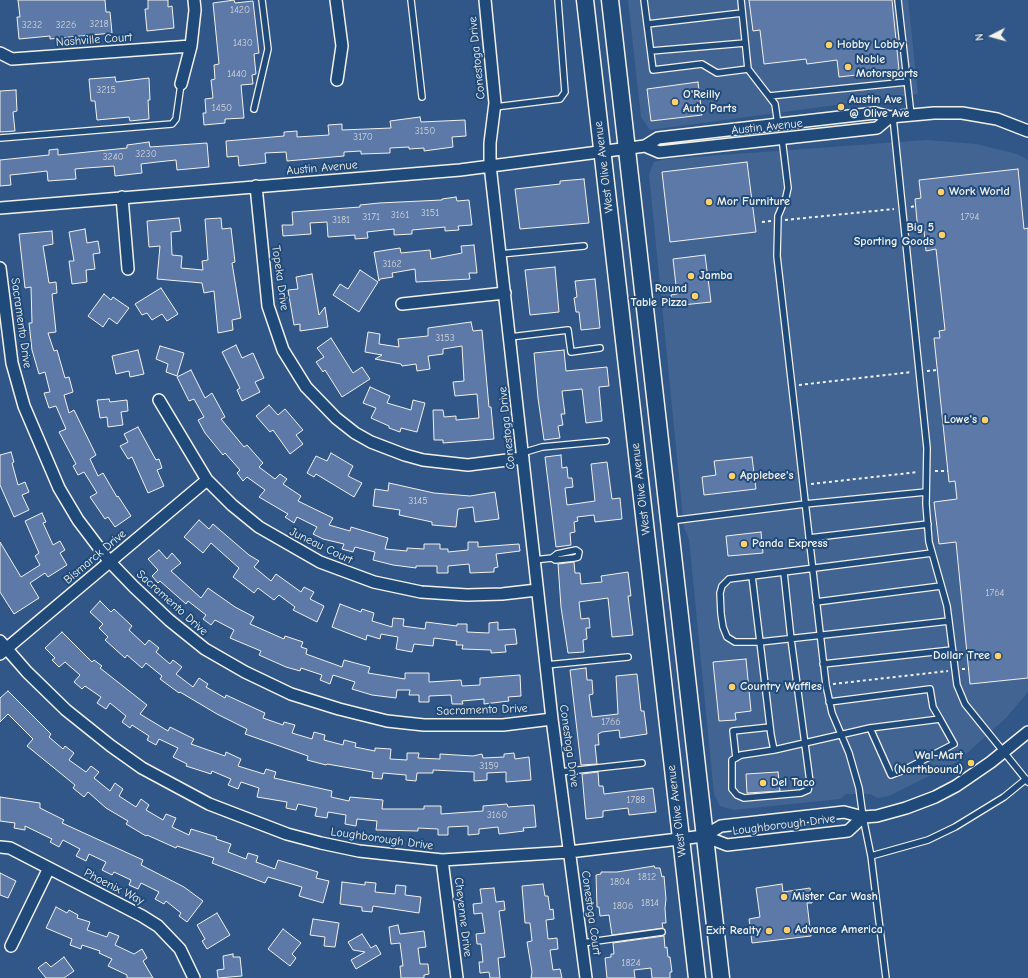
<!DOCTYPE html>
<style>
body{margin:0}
#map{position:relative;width:1028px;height:978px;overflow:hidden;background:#305787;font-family:"Comic Neue",sans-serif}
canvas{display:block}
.north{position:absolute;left:972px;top:16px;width:40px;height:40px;-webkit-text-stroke:3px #1f4a7a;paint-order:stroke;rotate:264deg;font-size:11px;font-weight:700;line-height:16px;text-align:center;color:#f4f1e8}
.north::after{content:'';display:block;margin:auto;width:14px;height:18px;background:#f4f1e8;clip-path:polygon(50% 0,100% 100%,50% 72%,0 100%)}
</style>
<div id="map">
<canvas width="1028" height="978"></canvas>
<div class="north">N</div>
</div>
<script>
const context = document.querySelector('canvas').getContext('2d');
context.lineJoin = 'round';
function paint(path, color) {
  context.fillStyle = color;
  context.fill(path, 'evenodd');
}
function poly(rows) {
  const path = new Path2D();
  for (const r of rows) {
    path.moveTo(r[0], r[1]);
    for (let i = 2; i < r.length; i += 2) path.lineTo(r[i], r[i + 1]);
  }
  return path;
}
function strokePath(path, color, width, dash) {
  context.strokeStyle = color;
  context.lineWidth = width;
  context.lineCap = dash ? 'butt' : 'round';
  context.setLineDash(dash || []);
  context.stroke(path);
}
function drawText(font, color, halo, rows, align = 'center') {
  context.font = font + ' "Comic Neue",sans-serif';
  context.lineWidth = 4;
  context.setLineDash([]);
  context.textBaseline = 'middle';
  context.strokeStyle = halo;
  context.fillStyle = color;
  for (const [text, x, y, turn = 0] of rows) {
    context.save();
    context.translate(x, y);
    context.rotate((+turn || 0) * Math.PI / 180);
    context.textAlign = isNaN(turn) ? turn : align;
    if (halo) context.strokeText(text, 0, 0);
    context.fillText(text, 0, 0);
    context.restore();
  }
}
paint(poly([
 [628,0,908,0,918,94,650,130,641,117],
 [927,140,976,144,1017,154,1028,160,1028,692,1006,718,957,762,889,796,878,798,870,794,846,794,840,799,734,810,720,806,714,794,689,539,684,528,649,174,654,162,667,159]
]), '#426493');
const building = poly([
 [18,0,105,0,106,12,110,12,112,33,50,39,50,36,19,39,17,17,20,17,18,0],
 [148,0,168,0,168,7,172,6,174,28,147,31,145,9,148,9,148,0],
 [234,0,235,3,253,1,259,53,254,54,256,74,252,75,253,84,241,85,244,118,225,119,225,123,204,125,203,113,206,113,205,99,213,98,211,80,215,79,214,65,219,64,213,3,234,0],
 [749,0,892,0,899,70,839,77,837,60,807,64,806,59,764,64,760,30,753,31,749,0],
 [115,77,116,82,149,78,150,100,148,100,149,119,130,121,129,117,97,120,95,101,91,101,89,79,115,77],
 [698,82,702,115,651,121,647,89,698,82],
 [16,90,17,111,13,112,15,131,0,132,0,91,16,90],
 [420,117,421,122,465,120,466,136,452,137,453,147,424,151,424,148,409,149,409,147,390,148,390,153,361,154,361,151,344,152,344,156,287,161,286,152,265,153,266,163,239,166,238,156,227,157,226,141,284,136,284,132,297,131,297,137,329,135,328,125,342,124,342,130,391,128,390,121,420,117],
 [149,142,150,147,207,143,209,167,177,170,176,160,157,162,141,164,142,173,115,176,114,166,86,168,75,169,76,179,48,181,47,171,20,174,10,175,11,185,0,186,0,160,49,155,49,150,58,149,58,155,127,148,127,145,149,142],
 [747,162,756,232,670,242,662,172,747,162],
 [1018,169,1024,229,1028,228,1028,678,970,684,956,542,939,544,934,502,957,499,955,481,949,482,934,338,940,338,939,331,945,330,936,249,926,251,924,231,918,232,915,199,921,198,919,180,1018,169],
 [584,179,589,223,520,229,515,189,560,184,560,181,584,179],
 [456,197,457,201,469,200,472,225,458,226,459,230,445,231,445,227,412,230,412,234,394,235,394,229,367,232,368,238,355,239,355,235,328,237,327,222,310,223,311,234,283,236,282,225,293,225,292,212,360,207,360,205,379,203,442,200,442,199,456,197],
 [179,218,181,231,171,232,172,255,182,256,181,268,203,270,202,261,208,260,205,219,221,218,222,229,231,228,235,262,232,263,241,318,232,320,233,330,218,333,214,291,204,293,202,283,157,279,160,246,149,247,147,221,179,218],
 [85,229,87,243,98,241,100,253,93,254,95,269,86,270,87,282,72,284,69,261,74,261,69,232,85,229],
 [52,231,53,244,43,246,49,283,56,282,57,293,52,294,56,332,48,333,54,351,57,350,65,378,69,377,73,392,64,395,69,413,74,410,96,455,90,459,98,476,103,473,117,497,118,496,131,516,115,527,108,517,105,519,90,497,97,493,84,472,78,475,73,466,76,464,59,432,66,429,56,406,49,408,44,393,50,392,45,372,39,374,32,350,29,323,32,323,31,287,25,288,19,234,52,231],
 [474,245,477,273,469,273,470,279,416,282,415,269,392,273,393,277,380,279,379,281,374,252,400,248,401,253,430,250,431,259,462,253,461,246,474,245],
 [705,255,711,302,673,306,671,295,677,294,673,259,705,255],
 [555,267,559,312,530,315,525,270,555,267],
 [360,270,378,282,359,312,333,295,340,284,348,289,360,270],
 [312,274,319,315,325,307,328,327,300,331,300,324,294,325,288,290,298,289,296,277,312,274],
 [595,279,600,328,581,330,579,312,576,312,574,298,577,297,575,281,595,279],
 [161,288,178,314,167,321,162,314,152,320,147,313,142,315,135,304,161,288],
 [104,294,111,300,113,297,129,308,117,324,109,318,103,327,88,316,104,294],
 [471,322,473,331,482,330,489,407,491,407,494,439,443,443,443,440,434,440,433,410,443,410,444,417,456,416,456,420,479,418,477,394,455,396,453,382,464,381,462,346,443,349,443,354,428,356,430,369,417,371,416,364,402,366,401,364,375,359,382,355,365,352,368,332,380,334,379,344,399,347,398,339,428,336,428,328,471,322],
 [331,338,353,373,362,367,370,379,342,397,325,370,323,372,316,362,324,357,317,348,331,338],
 [236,345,242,358,253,353,264,378,255,382,260,392,242,401,237,390,240,388,222,352,236,345],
 [160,346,184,353,177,376,166,372,168,364,156,359,160,346],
 [138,350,144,374,130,377,129,371,116,374,112,356,138,350],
 [564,350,566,371,607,367,609,386,599,387,602,421,586,423,582,389,562,391,565,414,561,414,563,425,558,426,560,438,544,440,538,398,534,353,564,350],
 [191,370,205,398,212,393,225,417,221,419,244,447,247,445,263,463,259,467,275,479,280,474,287,479,283,484,301,496,298,501,333,518,329,525,350,531,351,527,388,538,385,549,407,551,407,548,424,549,424,544,440,544,440,549,448,549,448,552,468,550,468,542,478,542,478,547,519,544,520,551,496,554,498,567,494,568,494,572,470,573,469,564,448,566,448,573,437,573,437,566,416,566,416,568,393,565,373,560,375,552,355,547,353,552,342,549,344,544,323,539,313,534,317,527,297,517,294,523,285,517,288,514,259,497,265,490,247,477,243,481,237,473,240,470,225,453,223,455,205,433,198,420,204,417,194,399,189,401,177,377,191,370],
 [370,387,390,396,387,403,411,410,413,400,425,403,417,432,401,428,400,432,389,428,389,426,371,418,376,408,363,403,370,387],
 [109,399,110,402,127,400,128,411,121,412,123,425,108,427,107,417,100,418,97,400,109,399],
 [269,405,278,415,285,409,303,430,296,435,303,444,290,454,273,430,270,432,256,416,269,405],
 [138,427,156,460,159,459,162,468,157,470,164,486,148,493,132,457,128,459,120,446,128,442,124,434,138,427],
 [11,452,14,462,12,463,18,485,25,482,29,492,22,495,29,510,14,517,0,485,0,455,11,452],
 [331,453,353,466,348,476,362,483,354,497,316,474,314,477,307,473,316,456,327,461,331,453],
 [561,455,562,468,567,467,568,478,572,478,573,487,565,488,567,505,595,501,591,464,607,462,612,499,620,498,622,519,595,522,594,515,577,517,578,521,574,522,575,532,570,533,571,545,556,547,545,457,561,455],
 [752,457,756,489,704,495,702,477,716,475,714,461,752,457],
 [389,483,434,493,470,496,495,492,499,519,475,522,473,507,458,509,456,527,432,525,432,522,399,515,400,510,373,506,375,489,388,491,389,483],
 [42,513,46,522,43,523,53,545,60,541,65,550,60,553,67,565,48,577,45,573,30,583,39,598,14,614,0,592,0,542,21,577,40,565,35,556,39,553,25,521,42,513],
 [199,520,209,529,213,524,249,555,259,561,254,567,271,581,276,574,301,592,304,587,314,592,310,599,324,606,317,622,293,610,295,607,279,595,274,600,258,588,254,593,233,577,239,568,211,543,203,553,184,537,199,520],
 [761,532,763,553,728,556,726,536,761,532],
 [159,550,167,559,172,553,181,563,171,571,201,598,208,588,235,607,254,617,250,624,284,639,285,636,303,642,301,647,307,649,306,654,342,667,344,660,370,667,368,673,405,679,405,673,429,673,429,682,461,680,462,686,480,685,480,678,520,675,521,696,508,697,509,701,484,704,484,699,462,701,463,704,452,704,451,695,429,696,429,702,419,702,419,695,409,695,410,690,397,690,396,698,372,695,352,689,355,682,333,675,330,684,320,680,322,675,301,668,300,671,286,667,259,655,261,651,230,638,234,630,215,620,211,625,203,619,206,615,188,601,186,604,160,581,158,583,152,576,158,570,148,559,159,550],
 [574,562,575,573,580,573,581,584,602,582,601,576,628,572,631,596,628,596,633,635,612,637,608,598,579,602,581,619,589,618,590,628,586,628,587,639,583,640,584,652,568,653,561,607,558,564,574,562],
 [100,601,111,612,114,609,132,626,129,630,145,645,149,640,159,648,156,652,170,664,173,660,182,667,176,674,193,687,199,678,208,684,206,687,225,698,226,695,265,713,263,718,283,725,284,722,295,725,292,733,312,739,314,732,325,735,324,740,343,745,344,740,356,743,355,747,375,751,375,748,391,749,390,759,407,760,407,753,419,753,418,758,440,759,440,754,473,756,482,754,483,758,504,757,504,754,514,753,515,759,529,757,531,780,506,782,506,772,487,773,487,780,474,781,474,772,433,770,433,773,417,773,416,781,406,780,406,775,383,773,382,779,372,778,373,772,327,764,326,765,307,760,308,756,245,734,247,729,217,714,180,692,179,693,160,679,162,676,146,663,142,668,127,655,125,658,105,640,108,637,99,628,103,624,90,612,100,601],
 [340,604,361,612,362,609,374,613,372,621,392,627,393,618,404,619,403,626,425,629,426,622,457,626,457,624,467,624,467,632,489,633,489,623,498,622,498,630,515,629,517,644,505,645,506,652,491,653,491,650,462,649,463,645,456,645,457,641,434,638,433,646,414,644,412,652,396,649,398,637,381,634,380,639,367,635,366,640,332,627,340,604],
 [62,632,92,662,94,660,102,666,100,668,147,705,140,714,168,731,170,727,194,739,191,744,225,756,226,752,241,759,238,766,264,774,266,769,276,772,274,778,332,791,331,797,349,801,350,797,383,800,382,809,424,809,424,806,441,806,441,814,483,811,483,806,507,804,508,807,534,805,536,827,523,828,524,831,499,834,498,827,479,829,479,834,468,835,468,826,448,827,448,835,438,835,438,829,418,828,418,831,376,830,377,821,357,819,356,826,345,824,346,815,328,812,327,818,315,816,317,808,298,804,296,810,286,808,287,802,257,797,259,788,241,782,238,789,228,785,231,779,212,771,211,774,186,766,187,764,173,757,178,748,159,739,156,745,147,740,149,736,132,725,130,728,122,722,126,716,110,703,106,709,97,703,101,697,85,686,82,689,74,682,80,675,65,662,59,667,52,660,55,658,45,648,62,632],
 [746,659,751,711,735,713,736,720,719,721,713,662,746,659],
 [586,668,587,680,592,680,593,694,589,695,592,717,618,714,616,676,637,674,641,711,644,711,647,734,620,738,619,730,602,732,598,734,599,745,595,745,597,764,581,765,570,670,586,668],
 [8,691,51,734,49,737,63,749,65,746,74,753,69,760,86,772,91,766,99,772,94,778,110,791,115,783,123,789,119,796,136,807,141,799,149,805,146,810,163,820,166,814,176,818,172,827,189,835,191,829,217,837,216,839,231,844,228,852,246,859,248,853,258,856,256,862,275,869,278,860,318,872,316,878,329,881,323,903,299,896,302,887,268,877,265,883,212,863,214,858,177,846,176,848,147,835,146,836,126,824,128,821,106,808,88,792,84,797,73,788,75,785,27,746,33,739,8,714,0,722,0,698,8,691],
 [598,772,599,786,603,786,604,794,653,788,656,812,629,815,628,808,603,811,603,817,586,819,582,774,598,772],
 [778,772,780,791,747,793,746,774,778,772],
 [0,797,40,803,40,808,64,820,62,823,143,860,141,865,184,887,203,901,187,922,179,916,181,913,166,901,164,904,155,899,159,892,141,883,138,889,129,885,131,880,114,872,112,875,102,870,106,862,89,854,86,861,76,856,80,849,63,840,59,847,50,842,52,839,25,826,25,830,14,828,15,823,0,821,0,797],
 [654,866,655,868,660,868,662,877,664,876,666,899,665,908,666,923,662,923,663,928,612,935,609,915,600,916,599,907,597,907,596,875,601,874,601,872,617,872,654,866],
 [0,873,16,881,8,898,0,895,0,873],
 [342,882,365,885,365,882,376,883,375,892,395,894,396,885,406,886,405,895,421,897,419,913,373,906,372,912,362,911,362,907,340,904,342,882],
 [543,884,545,896,548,896,550,910,553,909,554,919,546,920,548,939,557,938,558,949,550,950,553,970,560,969,562,978,531,978,532,972,527,942,532,941,530,923,525,923,522,886,543,884],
 [782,884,783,892,810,888,812,903,807,903,811,936,752,943,749,919,760,917,756,888,782,884],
 [494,888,496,902,504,901,505,910,499,911,505,957,498,958,500,978,490,978,489,972,480,973,479,962,483,962,481,944,477,944,476,934,485,933,482,913,474,914,473,904,482,903,480,889,494,888],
 [56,907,67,913,69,910,78,915,77,918,90,922,87,930,107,937,109,932,119,936,115,945,134,954,142,949,147,958,143,961,153,978,127,978,127,975,108,966,112,959,99,953,100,951,82,945,81,949,70,945,72,939,46,928,56,907],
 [217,913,230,935,207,949,202,941,205,939,197,925,217,913],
 [313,919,339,923,335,947,324,946,325,937,310,935,313,919],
 [398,925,400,934,424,931,426,947,418,948,420,964,428,964,429,974,424,975,424,978,401,978,400,966,403,966,400,943,391,944,389,927,398,925],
 [283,929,301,943,292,954,296,958,290,966,268,949,283,929],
 [362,934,371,948,376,945,381,954,356,969,351,960,365,952,353,950,348,942,362,934],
 [664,936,665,948,667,947,668,957,670,957,672,972,670,972,670,978,652,978,651,968,634,970,635,978,607,978,605,958,611,957,611,954,614,954,613,943,664,936],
 [233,954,233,957,240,957,242,976,218,978,217,970,224,969,223,956,233,954],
 [64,957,74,971,64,978,46,978,38,968,46,962,51,967,64,957]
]);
paint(building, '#5d79a8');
strokePath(building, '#f4f1e8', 1);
const service = poly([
 [411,0,422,97],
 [644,0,653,70,702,64,717,73,748,69],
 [741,0,748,69,775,104,778,125],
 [898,0,911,115],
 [647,24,742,13],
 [651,51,745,43],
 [769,96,907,82],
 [495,107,560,99,565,92,558,0],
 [254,109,268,49,262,0],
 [893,117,927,448,926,504,929,542,947,606,957,685,965,704,1028,782],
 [0,138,172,124,176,119,181,84],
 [782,138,788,188,786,197,778,216,777,256,826,685,832,713,849,753,859,788,863,817,871,856,886,978],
 [500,254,584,246],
 [510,337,568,330,571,352,600,348],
 [522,453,542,447,606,441],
 [670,521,805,504,926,492],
 [809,538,928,524],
 [534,560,552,558,557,554,576,550,579,552,578,557,574,558,555,560,552,558],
 [752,576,760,642,735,642,727,637,723,627,721,614,720,593,722,586,729,579,932,553],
 [816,602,941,586],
 [823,664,952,650],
 [546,665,628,657],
 [829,702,930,689,933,707,940,719],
 [870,728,891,775,904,770,954,744,940,719,870,728,774,750,771,735,760,642,949,621],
 [774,750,741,755,732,760,732,789,737,795,744,798,801,793,808,790,810,782,791,639,784,573],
 [736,758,733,731,770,727],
 [560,772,642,763],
 [871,856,928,840,955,827,1004,797,1026,779],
 [582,943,662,932]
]);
const minor = poly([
 [336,0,342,46,337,80],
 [485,0,495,103,490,143,490,165,552,719,586,978],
 [0,53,12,59,191,46],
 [181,84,191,46,195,10,194,0],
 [645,146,659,152,877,128,890,117],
 [256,186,268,306,283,350,306,387,336,418,355,433,371,442,405,455,423,460,468,465,523,458],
 [122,197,128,269],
 [0,208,460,170,645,146,658,138,875,113,890,117,934,113,962,113,997,119,1028,131],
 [0,268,12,363,24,406,59,488,78,520,109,561,134,587,169,620,205,649,245,672,291,694,339,709,387,721,424,725,503,725,552,719],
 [402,304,505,293],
 [159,400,207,480,232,505,259,527,320,562,374,582,421,592,467,595,502,594,537,590],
 [0,641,27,672,66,710,111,746,142,768,209,804,287,834,321,843,359,851,442,860,569,852,704,836,721,826,844,812,863,817,877,816,906,808,935,797,956,786,991,762,1028,732],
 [0,654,207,480],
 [704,836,727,845,848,831,863,817],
 [0,847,10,848,142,916,158,926,180,949,194,978],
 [442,860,457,978],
 [11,946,49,868]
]);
const secondary = poly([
 [585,0,697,978],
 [610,0,721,978]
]);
strokePath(service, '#f4f1e8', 8);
strokePath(minor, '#f4f1e8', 14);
strokePath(secondary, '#f4f1e8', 19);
strokePath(poly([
 [911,207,915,206],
 [785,220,894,209],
 [762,222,771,221],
 [927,371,937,370],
 [799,385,912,372],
 [935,471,948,471],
 [811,484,918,472],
 [962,669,969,669],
 [833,684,948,671],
 [814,687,819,686]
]), '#f4f1e8', 2, [3, 3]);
strokePath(service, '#1f4a7a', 5.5);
strokePath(minor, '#1f4a7a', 11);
strokePath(secondary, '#1f4a7a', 16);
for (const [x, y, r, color] of [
 [829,45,4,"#ffd166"],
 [848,67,4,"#ffd166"],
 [675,102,4,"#ffd166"],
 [841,107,4,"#ffd166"],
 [941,192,4,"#ffd166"],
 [709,202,4,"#ffd166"],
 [942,235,4,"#ffd166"],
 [691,276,4,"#ffd166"],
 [695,296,4,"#ffd166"],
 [985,420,4,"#ffd166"],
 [732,476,4,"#ffd166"],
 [744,544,4,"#ffd166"],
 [998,656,4,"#ffd166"],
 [732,687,4,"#ffd166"],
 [971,763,4,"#ffd166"],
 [763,783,4,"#ffd166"],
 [784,897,4,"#ffd166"],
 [787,930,4,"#ffd166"],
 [769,931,4,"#ffd166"]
]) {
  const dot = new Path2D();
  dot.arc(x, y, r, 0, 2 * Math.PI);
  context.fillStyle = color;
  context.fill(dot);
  strokePath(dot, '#1f4a7a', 1.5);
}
drawText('10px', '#ced3d8', null, [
 ["1420",240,10],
 ["3218",99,24],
 ["3232",32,25],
 ["3226",66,25],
 ["1430",243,43],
 ["1440",237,74],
 ["3215",106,90],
 ["1450",222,108],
 ["3150",425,131],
 ["3170",363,137],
 ["3230",146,154],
 ["3240",113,157],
 ["3151",430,213],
 ["3161",400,215],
 ["3171",371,217],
 ["1794",970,217],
 ["3181",341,220],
 ["3162",392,264],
 ["3153",445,338],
 ["3145",418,501],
 ["1764",995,593],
 ["1766",611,722],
 ["3159",489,766],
 ["1788",636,800],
 ["3160",497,815],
 ["1812",647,877],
 ["1804",620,882],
 ["1814",650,903],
 ["1806",623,906],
 ["1824",631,963]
]);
drawText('12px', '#f4f1e8', '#1f4a7a', [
 ["Nashville Court",94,40,-4],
 ["Conestoga Drive",477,58,-96],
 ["Austin Avenue",767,127,-6],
 ["West Olive Avenue",604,167,-97],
 ["Austin Avenue",322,168,-5],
 ["Topeka Drive",280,278,82],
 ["Sacramento Drive",21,323,82],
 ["Conestoga Drive",507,428,-96],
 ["West Olive Avenue",641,489,-97],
 ["Juneau Court",321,546,26],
 ["Bismarck Drive",95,557,-40],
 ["Sacramento Drive",172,603,42],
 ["Sacramento Drive",482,710,-2],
 ["Conestoga Drive",569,746,82],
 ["West Olive Avenue",677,811,-97],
 ["Loughborough Drive",784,825,-7],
 ["Loughborough Drive",382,839,8],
 ["Phoenix Way",114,887,27],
 ["Conestoga Court",591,913,82],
 ["Cheyenne Drive",463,917,83]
]);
drawText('bold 12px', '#f4f1e8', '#1f4a7a', [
 ["Hobby Lobby",837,45],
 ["Noble",856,60],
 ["Motorsports",856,74],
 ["O'Reilly",683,95],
 ["Auto Parts",683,109],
 ["Austin Ave",849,100],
 ["@ Olive Ave",849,114],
 ["Work World",949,192],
 ["Mor Furniture",717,202],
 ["Big 5",934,228,"right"],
 ["Sporting Goods",934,242,"right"],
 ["Jamba",699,276],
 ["Round",687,289,"right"],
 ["Table Pizza",687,303,"right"],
 ["Lowe's",977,420,"right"],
 ["Applebee's",740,476],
 ["Panda Express",752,544],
 ["Dollar Tree",990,656,"right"],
 ["Country Waffles",740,687],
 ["Wal-Mart",963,756,"right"],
 ["(Northbound)",963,770,"right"],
 ["Del Taco",771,783],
 ["Mister Car Wash",792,897],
 ["Advance America",795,930],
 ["Exit Realty",761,931,"right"]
], 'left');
</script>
